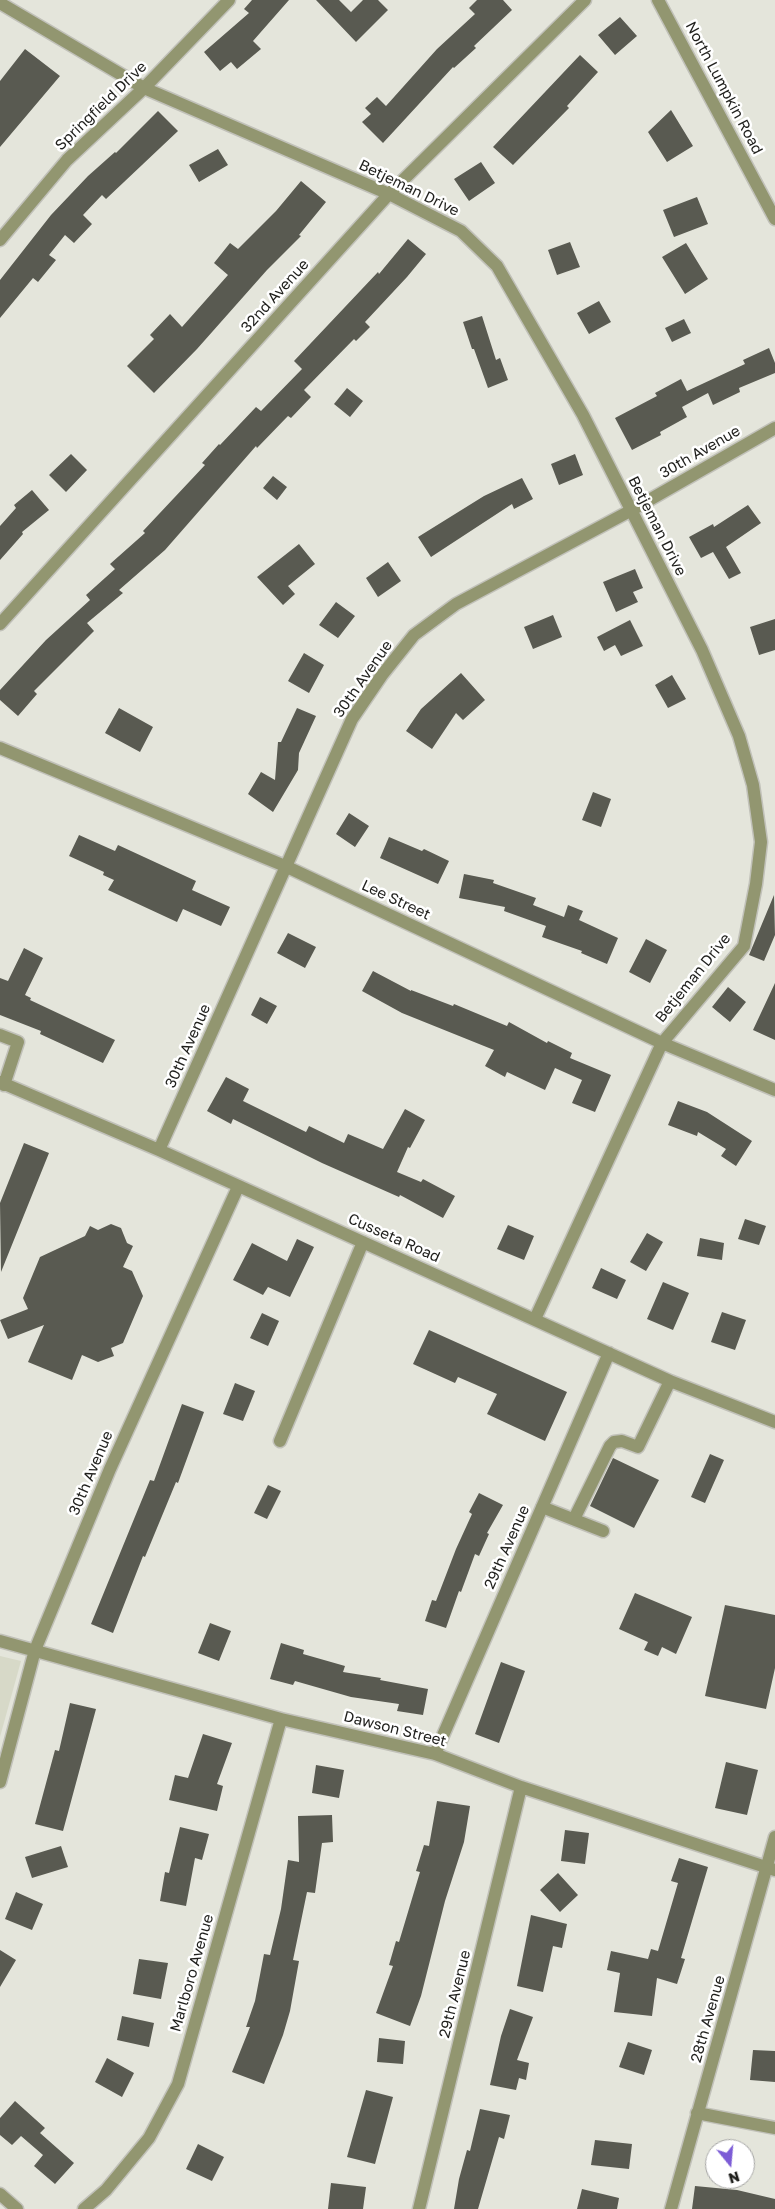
<!DOCTYPE html>
<style>
body{margin:0}
#map{position:relative;width:775px;height:2209px;overflow:hidden;background:#e4e5db;font-family:"Golos Text",sans-serif}
canvas{display:block}
.north{position:absolute;left:705px;top:2139px;width:50px;height:50px;box-sizing:border-box;background:#fff;border:1px solid #a5a5a4;border-radius:50%;rotate:163deg;font-size:14px;font-weight:700;line-height:20px;text-align:center;color:#1f1f1c}
.north::after{content:'';display:block;margin:auto;width:18px;height:22px;background:#7c5cd6;clip-path:polygon(50% 0,100% 100%,50% 72%,0 100%)}
</style>
<div id="map">
<canvas width="775" height="2209"></canvas>
<div class="north">N</div>
</div>
<script>
const context = document.querySelector('canvas').getContext('2d');
context.lineJoin = 'round';
function paint(path, color) {
  context.fillStyle = color;
  context.fill(path, 'evenodd');
}
function poly(rows) {
  const path = new Path2D();
  for (const r of rows) {
    path.moveTo(r[0], r[1]);
    for (let i = 2; i < r.length; i += 2) path.lineTo(r[i], r[i + 1]);
  }
  return path;
}
function strokePath(path, color, width, dash) {
  context.strokeStyle = color;
  context.lineWidth = width;
  context.lineCap = dash ? 'butt' : 'round';
  context.setLineDash(dash || []);
  context.stroke(path);
}
function drawText(font, color, halo, rows, align = 'center') {
  context.font = font + ' "Golos Text",sans-serif';
  context.lineWidth = 5;
  context.setLineDash([]);
  context.textBaseline = 'middle';
  context.strokeStyle = halo;
  context.fillStyle = color;
  for (const [text, x, y, turn = 0] of rows) {
    context.save();
    context.translate(x, y);
    context.rotate((+turn || 0) * Math.PI / 180);
    context.textAlign = isNaN(turn) ? turn : align;
    if (halo) context.strokeText(text, 0, 0);
    context.fillText(text, 0, 0);
    context.restore();
  }
}
paint(poly([
 [0,1656,21,1661,0,1737]
]), '#d7d9c8');
paint(poly([
 [252,0,289,0,253,41,261,49,237,69,231,62,220,71,204,52,249,13,244,9],
 [316,0,339,0,351,12,363,0,378,0,388,10,356,42],
 [477,0,503,0,512,10,474,46,476,48,454,68,453,67,383,143,362,122,371,114,365,108,377,97,386,106,437,49,475,14,469,8],
 [620,17,637,36,615,55,598,35],
 [25,49,60,76,0,147,0,81],
 [580,55,598,72,567,106,569,108,513,165,493,147],
 [671,110,693,146,667,162,648,132],
 [158,111,178,131,106,199,102,195,83,215,92,224,74,243,65,235,49,255,56,260,38,282,33,278,0,318,0,280,51,215,88,176,115,152,116,153],
 [218,149,228,165,199,182,189,165],
 [481,162,495,183,469,201,454,179],
 [301,181,326,202,299,235,301,236,267,270,197,349,154,393,127,366,154,339,150,335,170,314,182,327,228,275,214,263,230,243,238,249,276,211],
 [697,197,708,224,674,237,663,210],
 [408,239,426,254,407,277,365,322,370,327,356,341,354,339,304,390,311,397,291,418,288,416,257,448,256,446,165,550,119,590,123,593,87,623,94,631,34,691,37,694,18,716,0,700,0,690,46,640,90,600,86,595,115,569,110,564,145,533,143,531,205,465,202,463,219,444,220,445,256,407,261,411,302,369,294,361,378,272,379,274],
 [570,242,580,267,557,275,548,250],
 [686,243,708,279,685,294,662,257],
 [599,301,611,322,589,334,577,313],
 [482,316,496,360,500,358,508,380,488,388,474,349,472,349,463,322],
 [684,319,691,333,672,342,665,328],
 [769,348,775,363,775,373,739,388,740,392,713,405,708,393,682,407,687,417,660,432,661,435,632,450,615,418,657,396,655,393,681,379,687,391,745,364,743,360],
 [347,388,363,401,350,417,334,404],
 [71,454,87,470,66,492,49,475],
 [575,454,583,475,559,485,551,464],
 [273,476,287,487,277,500,263,488],
 [522,478,533,499,514,509,512,504,431,557,418,537,484,496],
 [32,490,49,510,22,532,23,534,0,560,0,526,16,508,14,505],
 [748,505,761,523,726,547,741,573,729,579,713,552,701,558,689,537,713,524,714,527],
 [299,544,315,564,288,586,295,594,283,605,257,577],
 [388,562,401,581,378,597,366,578],
 [635,569,643,588,633,592,638,602,616,612,603,582],
 [336,602,355,616,338,638,319,625],
 [553,615,562,637,533,649,524,627],
 [775,619,775,650,759,655,750,627],
 [630,620,643,646,621,656,615,645,604,651,597,637],
 [304,653,324,665,309,693,288,681],
 [461,673,485,700,463,720,456,713,432,749,406,731,421,709],
 [672,675,686,699,668,708,655,685],
 [119,708,153,727,140,752,105,733],
 [297,708,316,716,299,753,298,770,273,812,248,794,261,772,275,780,278,742,281,742],
 [593,792,611,799,601,827,582,820],
 [349,813,369,826,355,847,336,834],
 [79,835,115,851,118,845,196,881,192,890,230,907,221,926,183,909,177,922,108,890,114,880,103,875,104,872,69,856],
 [389,837,422,851,424,849,449,861,438,884,380,858],
 [464,874,494,880,493,883,536,898,533,905,564,917,568,905,583,911,579,920,618,938,607,964,581,953,582,951,542,937,546,926,504,911,505,907,459,898],
 [774,895,775,935,764,961,749,955],
 [288,933,316,947,305,968,277,953],
 [646,939,667,950,650,983,629,972],
 [24,948,43,958,25,995,31,998,30,1000,115,1040,103,1063,40,1034,41,1031,0,1015,0,978,8,981],
 [373,971,411,991,411,990,453,1006,454,1004,507,1026,509,1022,547,1043,548,1041,572,1053,570,1058,611,1075,595,1112,572,1103,582,1080,555,1068,545,1090,507,1072,505,1077,485,1066,494,1050,402,1013,362,991],
 [775,983,775,1040,753,1030],
 [728,987,746,1002,730,1022,712,1007],
 [260,997,277,1006,267,1024,251,1015],
 [226,1077,249,1089,243,1101,306,1132,309,1126,344,1143,348,1134,383,1149,405,1109,425,1120,410,1148,408,1147,397,1172,421,1182,423,1179,455,1196,443,1218,400,1195,399,1197,322,1163,233,1119,231,1124,207,1111],
 [678,1101,707,1112,752,1141,736,1166,721,1156,726,1149,698,1132,697,1136,668,1125],
 [24,1143,49,1153,1,1272,0,1203],
 [745,1219,766,1226,759,1245,738,1239],
 [111,1224,121,1228,127,1243,133,1246,123,1267,132,1271,143,1296,123,1343,111,1348,114,1356,98,1362,82,1355,72,1380,28,1362,44,1325,8,1339,0,1320,28,1309,23,1298,40,1257,85,1236,90,1226,98,1230],
 [508,1225,534,1236,524,1260,497,1249],
 [647,1233,663,1242,646,1271,630,1262],
 [700,1238,724,1243,722,1260,697,1256],
 [297,1239,314,1247,290,1297,268,1287,263,1295,233,1280,252,1243,287,1261],
 [601,1268,626,1280,617,1299,592,1288],
 [663,1282,689,1293,673,1330,647,1319],
 [722,1312,746,1320,735,1350,711,1342],
 [262,1313,279,1321,268,1346,250,1338],
 [429,1330,567,1392,545,1441,487,1414,497,1394,458,1377,455,1383,413,1364],
 [235,1383,255,1391,243,1421,223,1414],
 [182,1404,204,1412,178,1483,176,1482,145,1557,143,1556,113,1633,91,1624,150,1480,154,1481],
 [710,1454,724,1460,705,1503,691,1497],
 [613,1458,659,1480,634,1528,590,1506],
 [268,1485,281,1491,267,1519,254,1513],
 [479,1493,503,1505,487,1533,489,1534,479,1556,475,1554,461,1592,459,1591,446,1628,425,1621,432,1600,436,1601,456,1549,472,1514,469,1512],
 [635,1593,692,1617,676,1654,662,1647,658,1656,644,1650,648,1642,619,1629],
 [725,1605,775,1615,775,1668,766,1709,705,1696],
 [210,1623,231,1631,219,1661,198,1653],
 [281,1643,304,1650,303,1654,345,1666,343,1672,381,1678,380,1680,428,1689,423,1715,397,1711,399,1704,351,1697,295,1681,293,1685,270,1679],
 [501,1662,525,1671,499,1743,475,1734],
 [70,1703,96,1709,63,1831,35,1824,55,1750,59,1751],
 [203,1734,232,1743,217,1784,223,1786,217,1811,169,1800,175,1775,188,1778],
 [726,1762,758,1770,747,1815,715,1808],
 [316,1765,344,1770,339,1798,312,1793],
 [437,1801,470,1806,464,1842,445,1901,421,1996,410,2026,376,2013,393,1966,389,1965,396,1941,399,1942,420,1872,416,1871,424,1845,429,1846],
 [332,1815,333,1842,322,1843,315,1893,307,1892,293,1960,299,1961,290,2011,283,2035,264,2084,232,2072,250,2027,246,2027,255,2001,264,1954,270,1955,281,1909,288,1860,299,1862,298,1816],
 [180,1827,209,1834,202,1860,195,1858,186,1906,160,1901,165,1872,169,1873],
 [565,1830,589,1833,585,1864,561,1861],
 [61,1846,68,1867,32,1878,25,1857],
 [679,1858,708,1867,681,1958,685,1959,677,1984,657,1978,652,2016,614,2012,620,1973,607,1970,611,1951,648,1959,651,1949,658,1951,678,1883,671,1881],
 [558,1873,578,1895,560,1912,540,1890],
 [16,1892,43,1904,32,1930,5,1919],
 [531,1915,567,1924,562,1948,553,1946,543,1992,517,1986],
 [0,1950,16,1960,0,1987],
 [139,1959,168,1963,161,1999,133,1994],
 [510,2009,533,2017,517,2060,529,2063,526,2080,519,2078,516,2090,490,2085,501,2036],
 [122,2016,154,2023,149,2047,117,2040],
 [379,2038,405,2041,403,2064,377,2062],
 [628,2042,652,2050,644,2075,619,2067],
 [753,2050,775,2051,775,2082,750,2080],
 [107,2058,134,2073,122,2097,95,2082],
 [366,2090,393,2097,375,2164,347,2157],
 [15,2101,45,2128,40,2133,74,2163,55,2184,34,2166,43,2155,21,2136,12,2145,0,2135,0,2118],
 [480,2109,510,2115,504,2139,499,2137,478,2209,454,2209,459,2179,467,2150,470,2151],
 [595,2140,632,2144,629,2169,591,2165],
 [198,2144,224,2157,212,2181,186,2169],
 [331,2183,366,2187,363,2209,328,2209],
 [695,2186,737,2190,775,2199,775,2209,692,2209],
 [582,2189,619,2198,617,2209,577,2209]
]), '#595a51');
const minor = poly([
 [658,0,775,219],
 [0,3,144,88,389,194,461,231,497,266,583,415,702,650,739,736,753,785,761,842,756,884,744,946,662,1043,535,1319],
 [0,240,67,160,144,88,229,0],
 [0,624,389,194,585,0],
 [0,748,285,866,662,1043,775,1090],
 [0,1035,18,1042,4,1085],
 [0,1082,159,1150,670,1381,775,1422],
 [159,1150,352,719,382,675,414,635,456,604,630,511,775,428],
 [280,1441,363,1242],
 [542,1507,603,1531],
 [574,1519,610,1446,614,1442,622,1441,638,1447,670,1381],
 [0,1641,281,1719,435,1754,521,1787,775,1870],
 [435,1754,609,1353],
 [0,1782,35,1650,110,1469,238,1187],
 [697,2113,775,2128],
 [0,2194,17,2209],
 [84,2209,106,2190,149,2138,178,2084,281,1719],
 [419,2209,521,1787],
 [671,2209,775,1837]
]);
strokePath(minor, '#c1c1b9', 15);
strokePath(minor, '#929670', 12);
drawText('15px', '#1f1f1c', '#fff', [
 ["North Lumpkin Road",724,88,62],
 ["Springfield Drive",101,106,-44],
 ["Betjeman Drive",409,188,26],
 ["32nd Avenue",275,296,-48],
 ["30th Avenue",700,452,-30],
 ["Betjeman Drive",657,526,63],
 ["30th Avenue",363,679,-55],
 ["Lee Street",396,900,25],
 ["Betjeman Drive",693,978,-51],
 ["30th Avenue",188,1046,-66],
 ["Cusseta Road",394,1238,24],
 ["30th Avenue",91,1473,-67],
 ["29th Avenue",507,1547,-66],
 ["Dawson Street",395,1729,14],
 ["Marlboro Avenue",192,1973,-74],
 ["29th Avenue",455,1994,-76],
 ["28th Avenue",708,2019,-74]
]);
</script>
